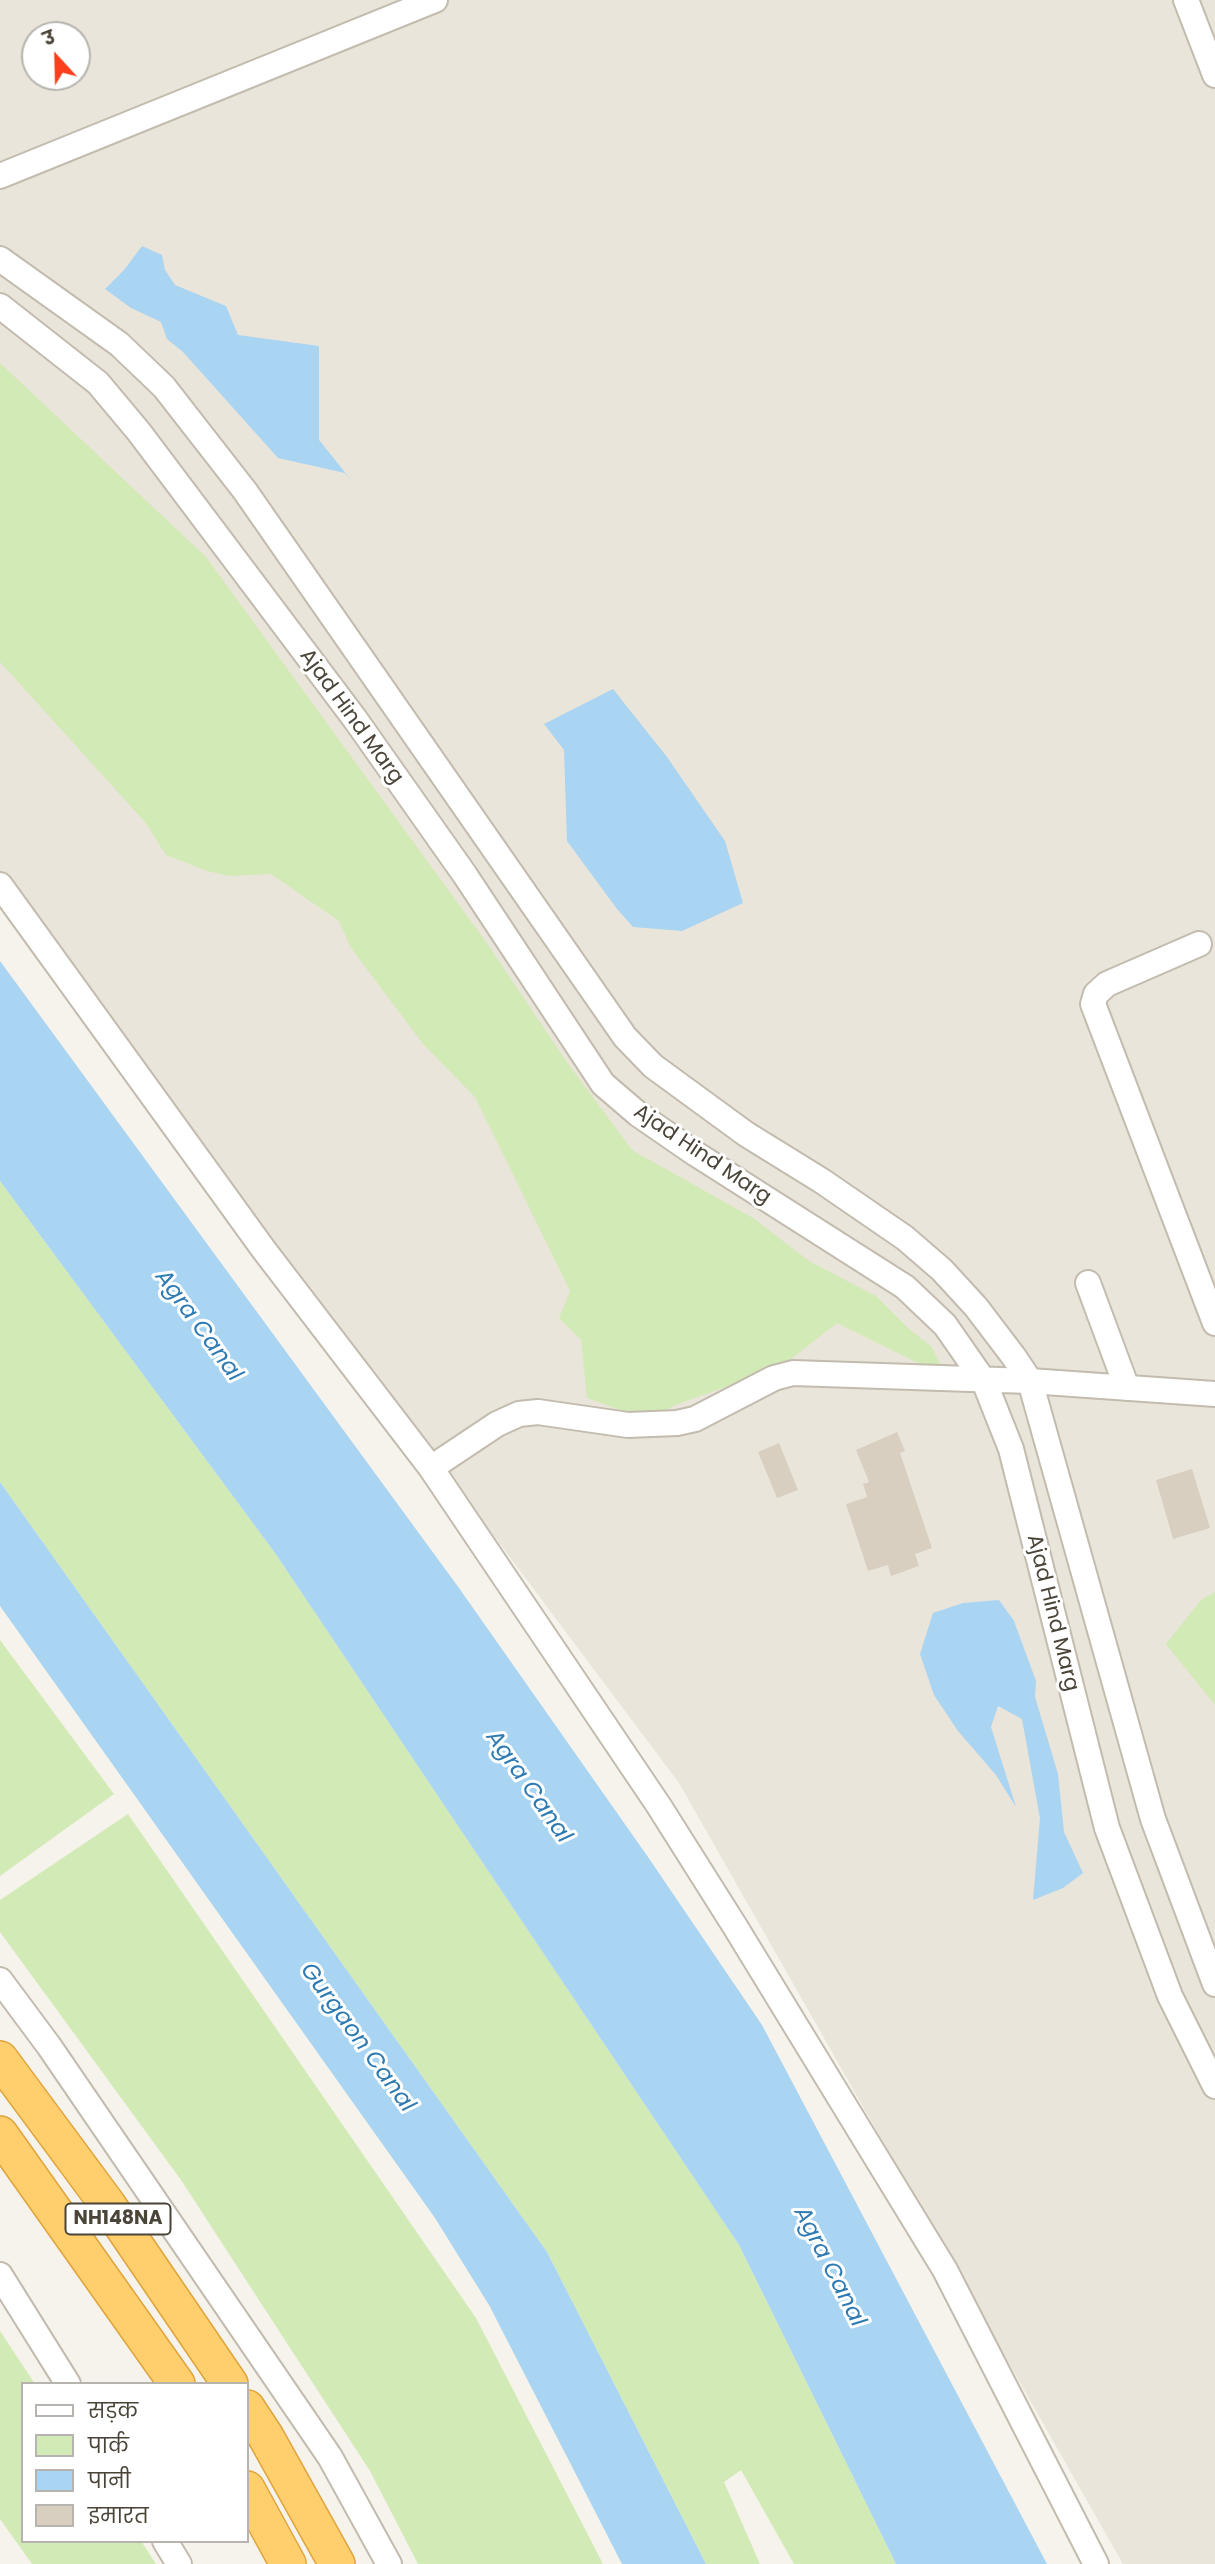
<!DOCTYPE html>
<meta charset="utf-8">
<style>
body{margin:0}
#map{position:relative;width:1215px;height:2564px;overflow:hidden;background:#f6f3ec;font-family:Poppins,"Noto Sans Devanagari",sans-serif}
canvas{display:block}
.legend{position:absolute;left:21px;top:2382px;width:228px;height:161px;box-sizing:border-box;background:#fff;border:2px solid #b7b4b0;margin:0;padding:9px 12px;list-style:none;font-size:21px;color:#4b4439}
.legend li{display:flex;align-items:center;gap:14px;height:35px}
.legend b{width:35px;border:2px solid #b7b4b0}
.north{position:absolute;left:21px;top:21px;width:70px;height:70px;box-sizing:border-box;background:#fff;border:2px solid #b7b4b0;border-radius:50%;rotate:338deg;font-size:19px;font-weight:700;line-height:28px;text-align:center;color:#4b4439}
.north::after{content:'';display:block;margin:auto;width:24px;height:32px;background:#fc3f1d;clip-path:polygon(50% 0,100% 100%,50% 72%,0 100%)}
</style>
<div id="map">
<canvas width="1215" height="2564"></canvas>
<ul class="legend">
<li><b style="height:9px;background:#fff"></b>सड़क</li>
<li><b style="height:19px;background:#d2eab5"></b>पार्क</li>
<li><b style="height:19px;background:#a9d4f2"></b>पानी</li>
<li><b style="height:19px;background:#d8cfc1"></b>इमारत</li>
</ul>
<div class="north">उ</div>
</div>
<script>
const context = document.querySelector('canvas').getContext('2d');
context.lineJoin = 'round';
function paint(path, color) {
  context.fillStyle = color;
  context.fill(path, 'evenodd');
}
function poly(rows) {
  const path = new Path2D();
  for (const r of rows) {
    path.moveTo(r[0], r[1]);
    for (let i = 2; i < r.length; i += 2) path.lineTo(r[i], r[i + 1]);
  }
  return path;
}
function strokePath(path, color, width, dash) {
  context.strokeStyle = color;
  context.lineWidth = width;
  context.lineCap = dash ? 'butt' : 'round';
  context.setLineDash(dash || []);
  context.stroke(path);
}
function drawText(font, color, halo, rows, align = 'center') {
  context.font = font + ' Poppins,sans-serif';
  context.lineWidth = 6;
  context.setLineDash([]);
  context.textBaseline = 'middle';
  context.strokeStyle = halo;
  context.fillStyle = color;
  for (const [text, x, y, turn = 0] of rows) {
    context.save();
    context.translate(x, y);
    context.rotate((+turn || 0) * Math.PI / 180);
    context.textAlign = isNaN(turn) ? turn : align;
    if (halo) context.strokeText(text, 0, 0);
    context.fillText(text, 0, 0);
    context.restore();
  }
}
paint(poly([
 [0,0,1215,0,1215,2564,1123,2564,679,1783,0,877],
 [35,35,77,35,77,77,35,77]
]), '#eae5da');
paint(poly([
 [0,363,206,557,486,942,566,1061,632,1150,753,1218,809,1261,876,1296,909,1329,931,1346,948,1378,837,1323,781,1367,675,1405,648,1420,587,1398,581,1340,559,1318,570,1291,475,1097,423,1044,351,948,339,921,271,874,229,876,207,871,166,855,145,822,0,662],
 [0,1181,275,1553,739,2245,896,2564,794,2564,741,2470,724,2482,760,2564,706,2564,547,2252,0,1482],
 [1215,1592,1215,1705,1166,1644,1201,1600],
 [0,1640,114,1794,0,1876],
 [128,1814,476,2318,603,2564,418,2564,370,2471,181,2180,0,1932,0,1900],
 [0,2331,35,2384,23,2384,23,2541,141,2541,156,2564,32,2564,0,2519]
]), '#d2eab5');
paint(poly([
 [142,246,162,255,165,270,175,285,226,306,238,335,319,346,319,440,356,486,345,473,278,458,183,352,167,339,161,322,131,308,105,289,124,270],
 [613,689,667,757,725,841,743,903,682,931,633,927,617,909,567,841,564,750,544,724],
 [0,961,459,1588,648,1857,762,2025,1047,2564,896,2564,739,2245,275,1553,0,1181],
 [0,1482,547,2252,706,2564,622,2564,489,2305,435,2218,0,1606],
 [999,1600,1014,1621,1036,1681,1035,1697,1058,1774,1064,1832,1083,1873,1063,1888,1033,1900,1040,1818,1022,1719,998,1706,991,1727,1016,1807,996,1775,958,1731,934,1695,920,1654,933,1613,963,1603]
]), '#a9d4f2');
paint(poly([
 [897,1432,905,1451,900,1453,932,1548,915,1554,919,1566,891,1576,888,1565,868,1571,846,1504,867,1497,863,1484,869,1482,856,1450],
 [779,1443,798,1490,777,1498,758,1452],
 [1192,1469,1210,1528,1173,1539,1156,1480]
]), '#d8cfc1');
const minor = poly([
 [1186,0,1215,75],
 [0,176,435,0],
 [0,259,119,344,164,387,245,491,625,1037,653,1066,746,1134,822,1181,905,1238,942,1270,976,1307,1014,1357,1030,1381,1153,1819,1215,1984],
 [0,306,98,383,139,432,355,719,465,875,603,1084,638,1114,696,1154,905,1287,945,1325,984,1381,1011,1449,1107,1828,1170,1996,1215,2086],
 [0,885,264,1250,431,1468,659,1806,736,1928,945,2270,1096,2564],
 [1199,944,1107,984,1096,994,1093,1004,1215,1323],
 [1088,1283,1127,1388],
 [431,1468,497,1424,519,1414,538,1412,628,1425,677,1423,695,1419,774,1378,793,1373,1030,1381,1215,1394],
 [0,1980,49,2046,330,2457,389,2564],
 [0,2275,68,2384],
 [165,2541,179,2564]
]);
const highway = poly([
 [0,2059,108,2205,230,2384],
 [0,2134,177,2384],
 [247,2408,266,2437,337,2564],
 [247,2489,288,2564]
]);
strokePath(minor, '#c2bbae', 28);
strokePath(highway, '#e0a43c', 38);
strokePath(minor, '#fff', 24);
strokePath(highway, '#ffcf6e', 35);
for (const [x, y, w] of [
 [118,2219,105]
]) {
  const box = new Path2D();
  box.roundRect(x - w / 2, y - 15.5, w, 31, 5);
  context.fillStyle = '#fff';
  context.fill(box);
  strokePath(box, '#4b4439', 2);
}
drawText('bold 19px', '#4b4439', null, [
 ["NH148NA",118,2219]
]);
drawText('21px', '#4b4439', '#fff', [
 ["Ajad Hind Marg",351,717,54],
 ["Ajad Hind Marg",702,1155,34],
 ["Ajad Hind Marg",1052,1613,76]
]);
drawText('italic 23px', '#2e7ab2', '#fff', [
 ["Agra Canal",198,1326,54],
 ["Agra Canal",528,1787,55],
 ["Gurgaon Canal",357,2038,54],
 ["Agra Canal",829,2267,63]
]);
</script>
